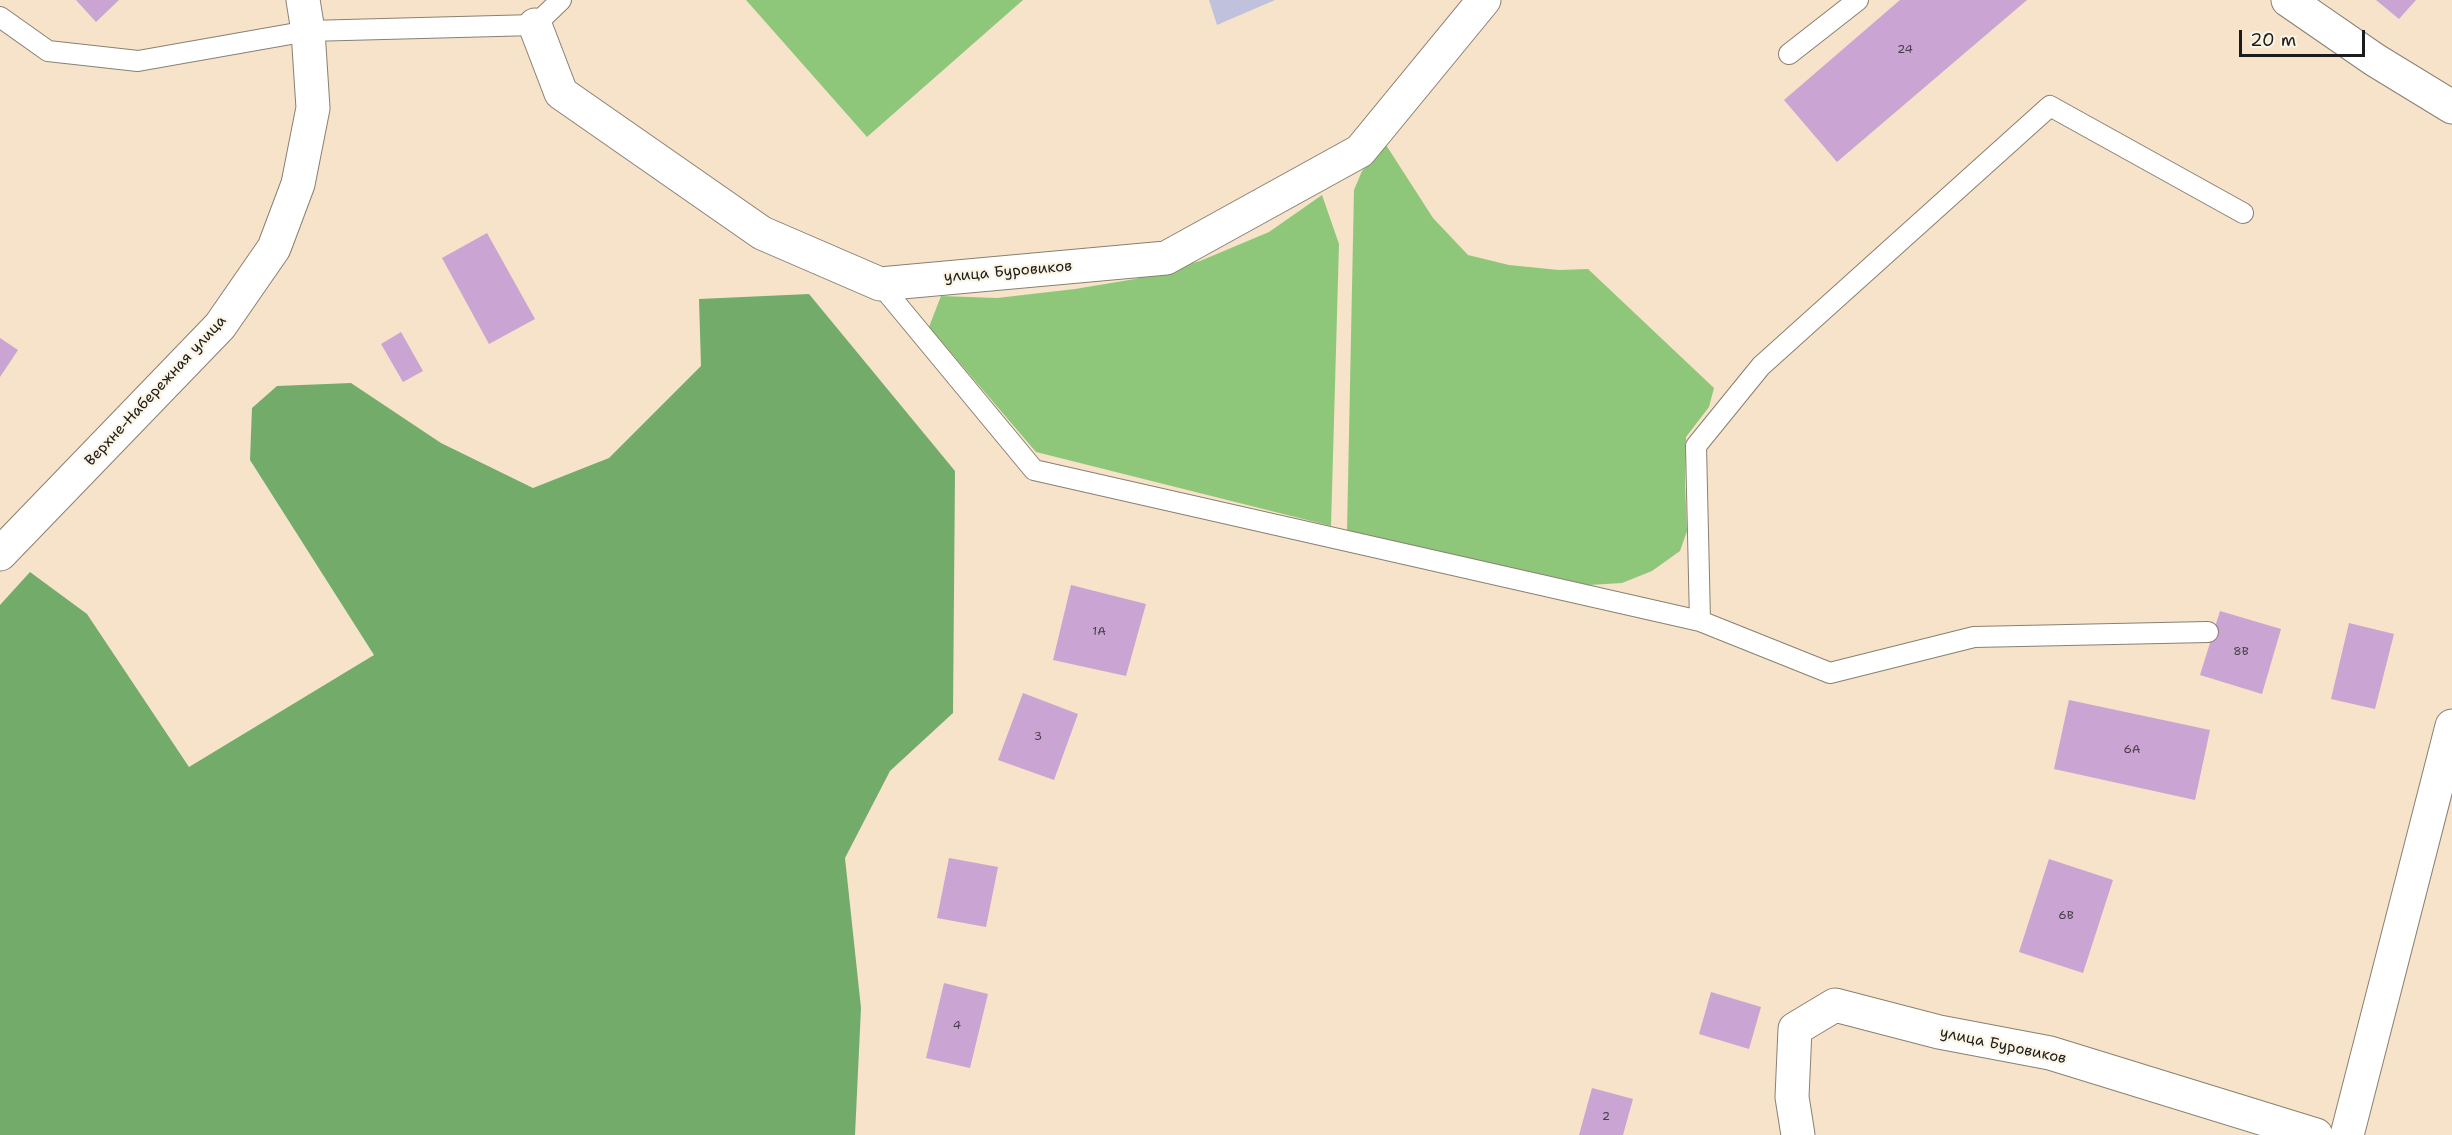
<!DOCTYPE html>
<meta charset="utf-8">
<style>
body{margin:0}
#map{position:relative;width:2452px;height:1135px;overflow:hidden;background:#f6e3c9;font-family:"Shantell Sans",sans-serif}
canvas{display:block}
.scale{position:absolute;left:2239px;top:30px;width:126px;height:27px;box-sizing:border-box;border:3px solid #1c1c1c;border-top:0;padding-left:8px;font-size:18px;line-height:21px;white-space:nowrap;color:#1c1c1c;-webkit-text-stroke:4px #fcf5e5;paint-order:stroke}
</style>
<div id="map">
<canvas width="2452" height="1135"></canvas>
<div class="scale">20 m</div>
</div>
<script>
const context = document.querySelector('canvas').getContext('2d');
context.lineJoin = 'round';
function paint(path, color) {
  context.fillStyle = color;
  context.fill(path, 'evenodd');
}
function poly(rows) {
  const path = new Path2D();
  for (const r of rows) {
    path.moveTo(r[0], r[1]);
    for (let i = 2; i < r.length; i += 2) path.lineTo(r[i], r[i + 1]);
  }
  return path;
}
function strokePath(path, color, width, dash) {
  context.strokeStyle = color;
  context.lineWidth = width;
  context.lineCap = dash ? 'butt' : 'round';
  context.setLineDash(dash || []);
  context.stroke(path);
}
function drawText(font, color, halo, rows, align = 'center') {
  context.font = font + ' "Shantell Sans",sans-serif';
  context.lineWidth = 4.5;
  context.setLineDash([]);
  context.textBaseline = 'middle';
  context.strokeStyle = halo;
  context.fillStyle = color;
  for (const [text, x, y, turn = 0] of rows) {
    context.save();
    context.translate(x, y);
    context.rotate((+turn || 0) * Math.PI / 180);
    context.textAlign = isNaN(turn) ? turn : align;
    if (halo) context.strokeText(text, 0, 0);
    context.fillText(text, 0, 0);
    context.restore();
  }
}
paint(poly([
 [1209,0,1275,0,1217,25]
]), '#c0c2dd');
paint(poly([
 [746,0,1023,0,867,137],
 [1386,145,1433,218,1468,255,1509,265,1559,270,1588,269,1714,388,1709,407,1686,437,1685,485,1687,531,1680,551,1652,571,1622,583,1589,585,1347,531,1354,190,1362,171],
 [1322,195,1339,244,1331,526,1036,452,929,327,941,296,997,298,1075,289,1135,279,1200,261,1269,232]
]), '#8fc77a');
paint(poly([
 [809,294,955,471,953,713,890,771,845,858,861,1008,855,1135,0,1135,0,605,30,572,87,614,189,767,374,655,250,460,252,408,277,386,351,383,441,443,533,488,609,458,701,366,699,299]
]), '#73ac6a');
paint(poly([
 [76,0,119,0,96,22],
 [1900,0,2027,0,1837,162,1784,100],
 [2376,0,2416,0,2399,19],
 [487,233,535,319,489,344,442,258],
 [401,332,423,371,403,382,381,344],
 [0,338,18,350,0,377],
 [1071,585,1146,604,1126,676,1053,660],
 [2220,611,2281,629,2262,694,2200,675],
 [2349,623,2394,634,2375,709,2331,699],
 [1023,693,1078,714,1054,780,998,760],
 [2069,700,2210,730,2195,800,2054,769],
 [949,858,998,867,986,927,937,918],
 [2049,859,2113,880,2083,973,2019,952],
 [944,983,988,994,970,1068,926,1058],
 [1711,992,1761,1007,1749,1049,1699,1034],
 [1592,1088,1633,1099,1623,1135,1579,1135]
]), '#caa4d2');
const lane = poly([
 [0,17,48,51,138,61,308,31,535,25,561,0],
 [1789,54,1858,0],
 [880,284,1034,470,1700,621,1830,673,1974,637,2208,632],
 [1700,621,1696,446,1761,366,2050,106,2243,213]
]);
const street = poly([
 [2288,0,2375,60,2452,107],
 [535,25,561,93,762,233,880,284,1166,258,1360,151,1484,0],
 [1798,1135,1792,1097,1795,1029,1835,1005,1939,1032,2050,1053,2316,1135],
 [2347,1135,2452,726]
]);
const secondary = poly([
 [0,554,220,326,274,248,298,184,313,108,308,31,303,0]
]);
strokePath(lane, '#898072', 22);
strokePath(street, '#898072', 35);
strokePath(secondary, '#898072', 35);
strokePath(lane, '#fff', 20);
strokePath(street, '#fff', 33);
strokePath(secondary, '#fff', 33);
drawText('12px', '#483e4a', null, [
 ["24",1905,50],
 ["1А",1099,632],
 ["8В",2241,652],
 ["3",1038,737],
 ["6А",2132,750],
 ["6В",2066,916],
 ["4",957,1026],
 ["2",1606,1117]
]);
drawText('15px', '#1c1c1c', '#fcf5e5', [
 ["улица Буровиков",1008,272,-5],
 ["Верхне-Набережная улица",156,391,-47],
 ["улица Буровиков",2003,1046,12]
]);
</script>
